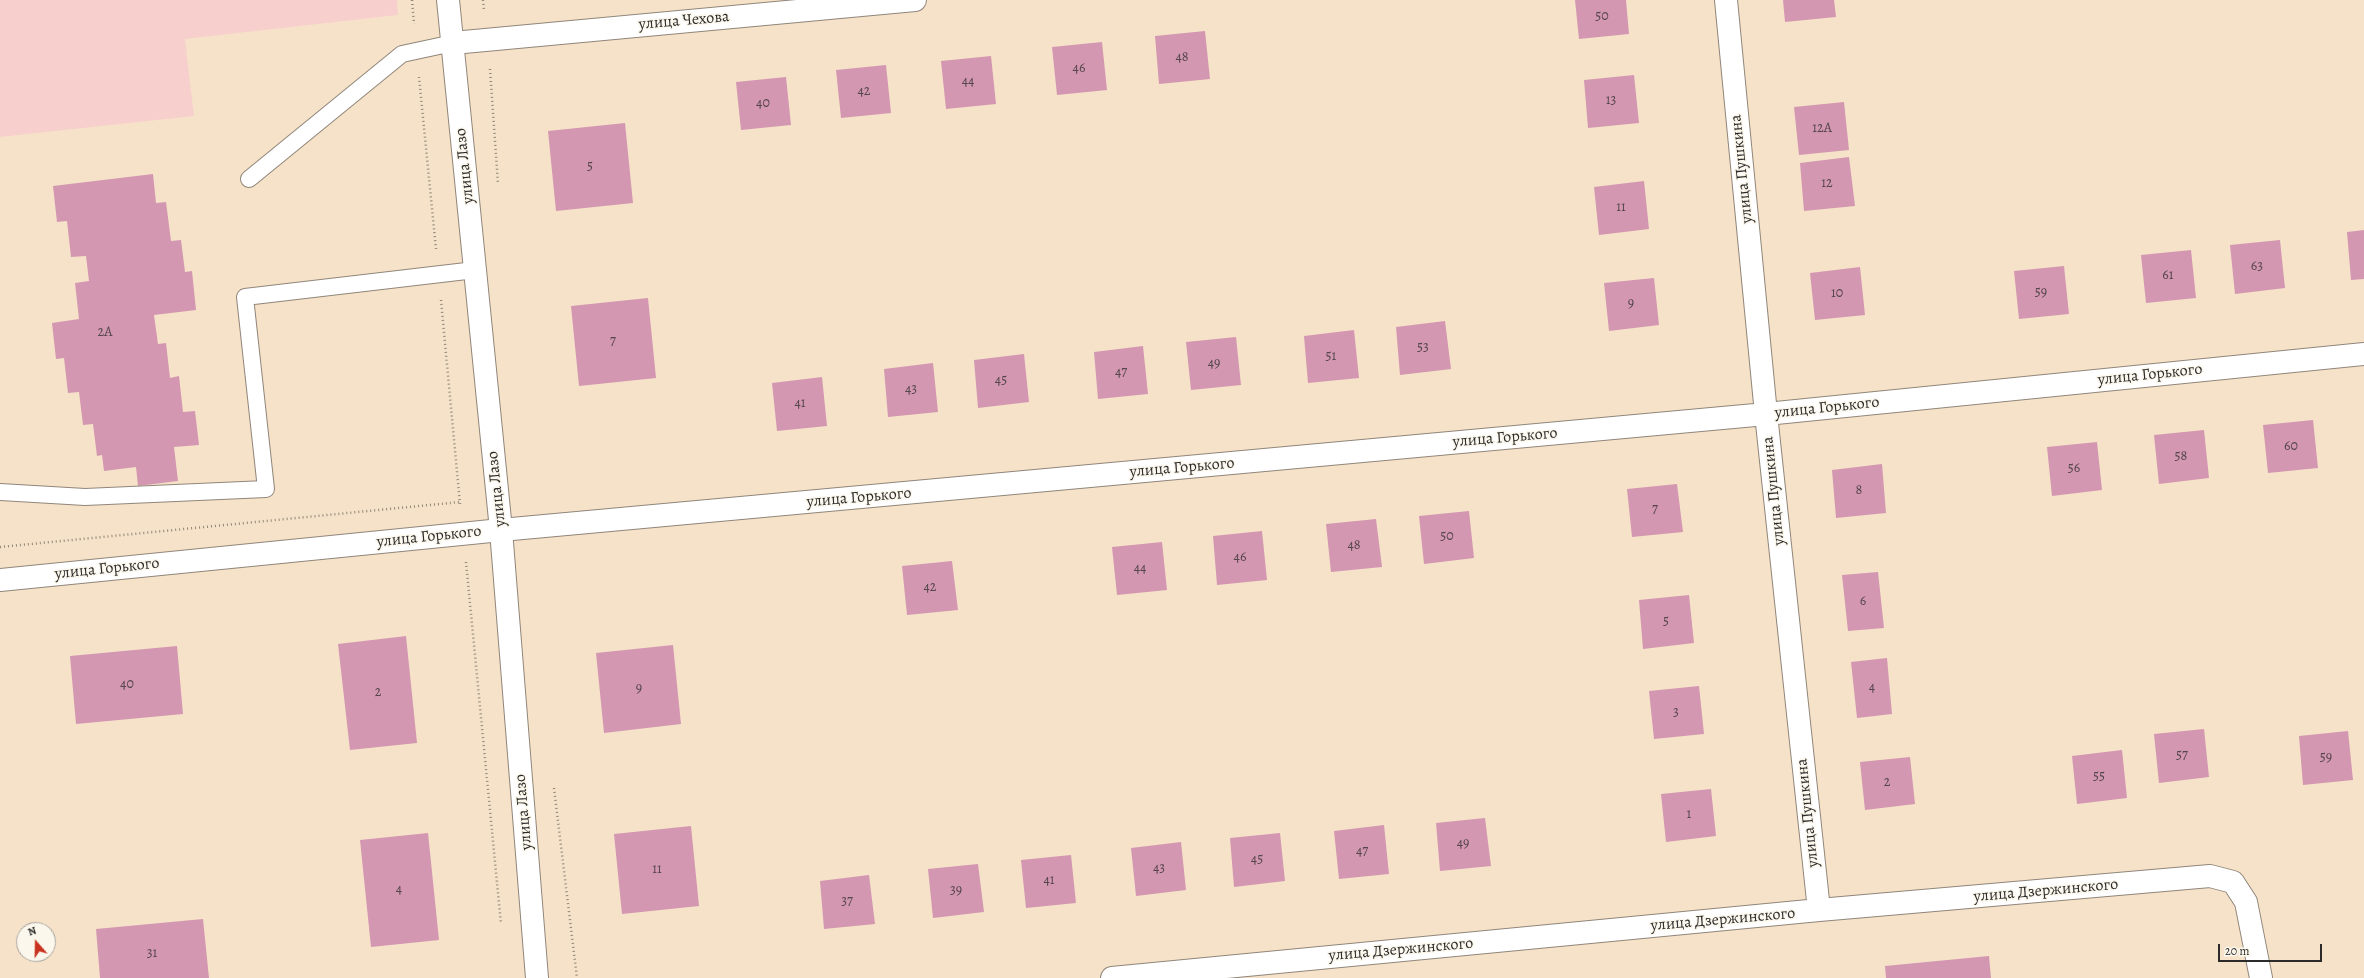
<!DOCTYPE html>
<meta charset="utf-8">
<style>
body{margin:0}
#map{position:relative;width:2364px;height:978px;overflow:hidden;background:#f6e2c9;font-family:Alegreya,serif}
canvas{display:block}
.north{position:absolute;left:16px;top:922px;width:40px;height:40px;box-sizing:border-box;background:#fbf7ec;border:1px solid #a8a59f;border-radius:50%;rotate:340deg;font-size:11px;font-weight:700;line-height:16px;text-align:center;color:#2b2b2b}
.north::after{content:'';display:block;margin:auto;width:14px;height:18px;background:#c8321e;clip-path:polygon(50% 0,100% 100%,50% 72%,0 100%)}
.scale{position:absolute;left:2218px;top:944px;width:104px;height:18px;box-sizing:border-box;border:2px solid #2b2b2b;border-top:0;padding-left:5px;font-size:12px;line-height:14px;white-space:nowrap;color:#2b2b2b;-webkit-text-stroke:3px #fbf7ec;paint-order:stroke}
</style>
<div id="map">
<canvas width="2364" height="978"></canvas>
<div class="north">N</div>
<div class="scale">20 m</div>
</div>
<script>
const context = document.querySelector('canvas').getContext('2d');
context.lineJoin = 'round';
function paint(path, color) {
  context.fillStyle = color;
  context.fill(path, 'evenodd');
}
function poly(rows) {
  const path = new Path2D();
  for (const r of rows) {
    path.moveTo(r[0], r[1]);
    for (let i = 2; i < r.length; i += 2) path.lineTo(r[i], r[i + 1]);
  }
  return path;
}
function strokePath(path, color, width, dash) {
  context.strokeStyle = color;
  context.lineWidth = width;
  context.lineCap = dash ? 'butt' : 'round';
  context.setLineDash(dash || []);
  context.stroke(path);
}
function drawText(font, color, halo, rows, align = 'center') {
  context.font = font + ' Alegreya,serif';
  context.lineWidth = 3;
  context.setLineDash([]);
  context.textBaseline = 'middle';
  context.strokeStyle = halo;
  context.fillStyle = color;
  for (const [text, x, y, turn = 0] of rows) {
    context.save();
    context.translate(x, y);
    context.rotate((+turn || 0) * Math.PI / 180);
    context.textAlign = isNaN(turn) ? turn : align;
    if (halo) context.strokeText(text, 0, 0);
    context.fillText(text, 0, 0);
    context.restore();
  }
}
paint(poly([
 [0,0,397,0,398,15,185,39,194,116,0,137]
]), '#f7d0cd');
paint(poly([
 [1575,0,1626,0,1629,34,1579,39],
 [1783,0,1834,0,1836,17,1785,22],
 [1205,31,1210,79,1159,84,1155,36],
 [1102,42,1107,90,1057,95,1052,47],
 [991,56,996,104,946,109,941,61],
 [886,65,891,113,841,118,836,70],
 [1634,75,1639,123,1588,128,1584,80],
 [786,77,791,125,741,130,736,82],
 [1844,102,1849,150,1799,155,1794,107],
 [625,123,633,203,556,211,548,131],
 [1849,157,1855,206,1804,211,1800,163],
 [153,174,156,203,166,202,171,241,181,240,185,272,192,271,196,310,154,315,158,344,166,343,170,378,179,376,183,412,195,411,199,445,174,447,178,481,138,486,136,467,104,471,102,455,97,456,93,424,83,425,79,392,68,393,64,358,56,359,52,323,79,319,75,283,89,281,86,256,71,257,67,221,57,222,53,186],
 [1644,181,1649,229,1599,235,1594,187],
 [2364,230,2364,279,2351,280,2347,232],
 [2280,240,2285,288,2235,294,2230,245],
 [2191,250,2196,298,2146,303,2141,255],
 [2064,266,2069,314,2019,319,2014,271],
 [1860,267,1865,315,1815,320,1810,273],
 [1654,278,1659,325,1609,331,1604,283],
 [648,298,656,378,579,386,571,306],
 [1445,321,1451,369,1400,375,1396,327],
 [1354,330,1359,378,1308,383,1304,336],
 [1236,337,1241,385,1191,390,1186,342],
 [1143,346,1148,394,1098,399,1094,352],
 [1024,354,1029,402,978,408,974,360],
 [933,363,938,412,888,417,884,369],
 [822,377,827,426,777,431,772,383],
 [2313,420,2318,468,2268,473,2263,425],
 [2204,430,2209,478,2159,484,2154,435],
 [2097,442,2102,490,2052,496,2047,447],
 [1882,464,1886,513,1836,518,1832,470],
 [1677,484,1683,532,1632,537,1627,489],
 [1469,511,1474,558,1424,564,1419,516],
 [1376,519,1382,567,1331,572,1326,524],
 [1262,531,1267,580,1217,585,1213,536],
 [1162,542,1167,590,1117,595,1112,547],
 [952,561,958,610,907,615,902,566],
 [1878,572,1884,628,1848,631,1842,575],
 [1689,595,1694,643,1643,649,1639,600],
 [406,636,417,743,350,750,338,644],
 [673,645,681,724,604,733,596,653],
 [177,646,183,714,76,724,70,656],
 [1887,658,1892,714,1857,718,1851,662],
 [1699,686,1704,734,1654,739,1649,691],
 [2204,729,2209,777,2159,783,2154,734],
 [2348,731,2353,780,2303,785,2299,736],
 [2122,750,2127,798,2077,804,2072,756],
 [1910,757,1915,804,1865,810,1860,762],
 [1711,789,1716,836,1666,842,1661,794],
 [1485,818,1491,866,1440,871,1436,823],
 [1384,825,1389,874,1339,879,1334,831],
 [691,826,699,906,622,914,614,834],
 [428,833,439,940,371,947,360,840],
 [1280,833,1285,881,1234,887,1230,838],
 [1181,842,1186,890,1136,896,1131,848],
 [1071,855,1076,903,1026,908,1021,860],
 [978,864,984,912,933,918,928,869],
 [869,875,875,924,824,929,820,881],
 [203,919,209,978,100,978,96,929],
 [1989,956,1991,978,1886,978,1885,966]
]), '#d397b1');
const service = poly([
 [249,179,402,54,453,43],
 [0,492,85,497,266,489,245,297,475,270]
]);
const minor = poly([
 [1726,0,1766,414,1819,910],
 [453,43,915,0],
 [0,580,501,530,1766,414,2364,354],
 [1112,978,1819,910,2210,876,2233,882,2246,902,2261,978]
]);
const tertiary = poly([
 [448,0,501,530,537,978]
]);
strokePath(service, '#90867a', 18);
strokePath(minor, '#90867a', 24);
strokePath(tertiary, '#90867a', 24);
strokePath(poly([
 [412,0,414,24],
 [483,0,484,10],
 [490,69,498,184],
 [419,77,436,249],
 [441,300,460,504],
 [0,547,460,502],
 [466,562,501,924],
 [554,788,577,978]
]), '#90867a', 2.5, [1, 3]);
strokePath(service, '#fff', 16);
strokePath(minor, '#fff', 22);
strokePath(tertiary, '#fff', 22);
drawText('14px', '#55464c', null, [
 ["50",1602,17],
 ["48",1182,58],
 ["46",1079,69],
 ["44",968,82],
 ["42",864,92],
 ["13",1611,101],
 ["40",763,104],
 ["12А",1822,129],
 ["5",590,167],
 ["12",1827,184],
 ["11",1621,208],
 ["63",2257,267],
 ["61",2168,276],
 ["59",2041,293],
 ["10",1837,294],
 ["9",1631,304],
 ["2А",105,333],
 ["7",613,342],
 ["53",1423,348],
 ["51",1331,357],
 ["49",1214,364],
 ["47",1121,373],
 ["45",1001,381],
 ["43",911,390],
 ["41",800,404],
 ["60",2291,447],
 ["58",2181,457],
 ["56",2074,469],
 ["8",1859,491],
 ["7",1655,510],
 ["50",1447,537],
 ["48",1354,546],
 ["46",1240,558],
 ["44",1140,569],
 ["42",930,588],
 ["6",1863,602],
 ["5",1666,622],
 ["40",127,685],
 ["4",1872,688],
 ["9",639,689],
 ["2",378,693],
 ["3",1676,713],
 ["57",2182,756],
 ["59",2326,758],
 ["55",2099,777],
 ["2",1887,783],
 ["1",1689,815],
 ["49",1463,844],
 ["47",1362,852],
 ["45",1257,860],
 ["43",1159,869],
 ["11",657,870],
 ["41",1049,881],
 ["4",399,890],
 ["39",956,891],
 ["37",847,902],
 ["31",152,954]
]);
drawText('16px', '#2b2b2b', '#fbf7ec', [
 ["улица Чехова",684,21,-5],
 ["улица Лазо",465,166,-96],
 ["улица Пушкина",1742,169,-96],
 ["улица Горького",2150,375,-6],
 ["улица Горького",1827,408,-6],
 ["улица Горького",1505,438,-5],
 ["улица Горького",1182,468,-5],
 ["улица Лазо",497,489,-96],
 ["улица Пушкина",1774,491,-96],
 ["улица Горького",859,498,-5],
 ["улица Горького",429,537,-6],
 ["улица Горького",107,569,-6],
 ["улица Лазо",524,812,-95],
 ["улица Пушкина",1808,813,-96],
 ["улица Дзержинского",2046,891,-5],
 ["улица Дзержинского",1723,920,-5],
 ["улица Дзержинского",1401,950,-5]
]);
</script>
